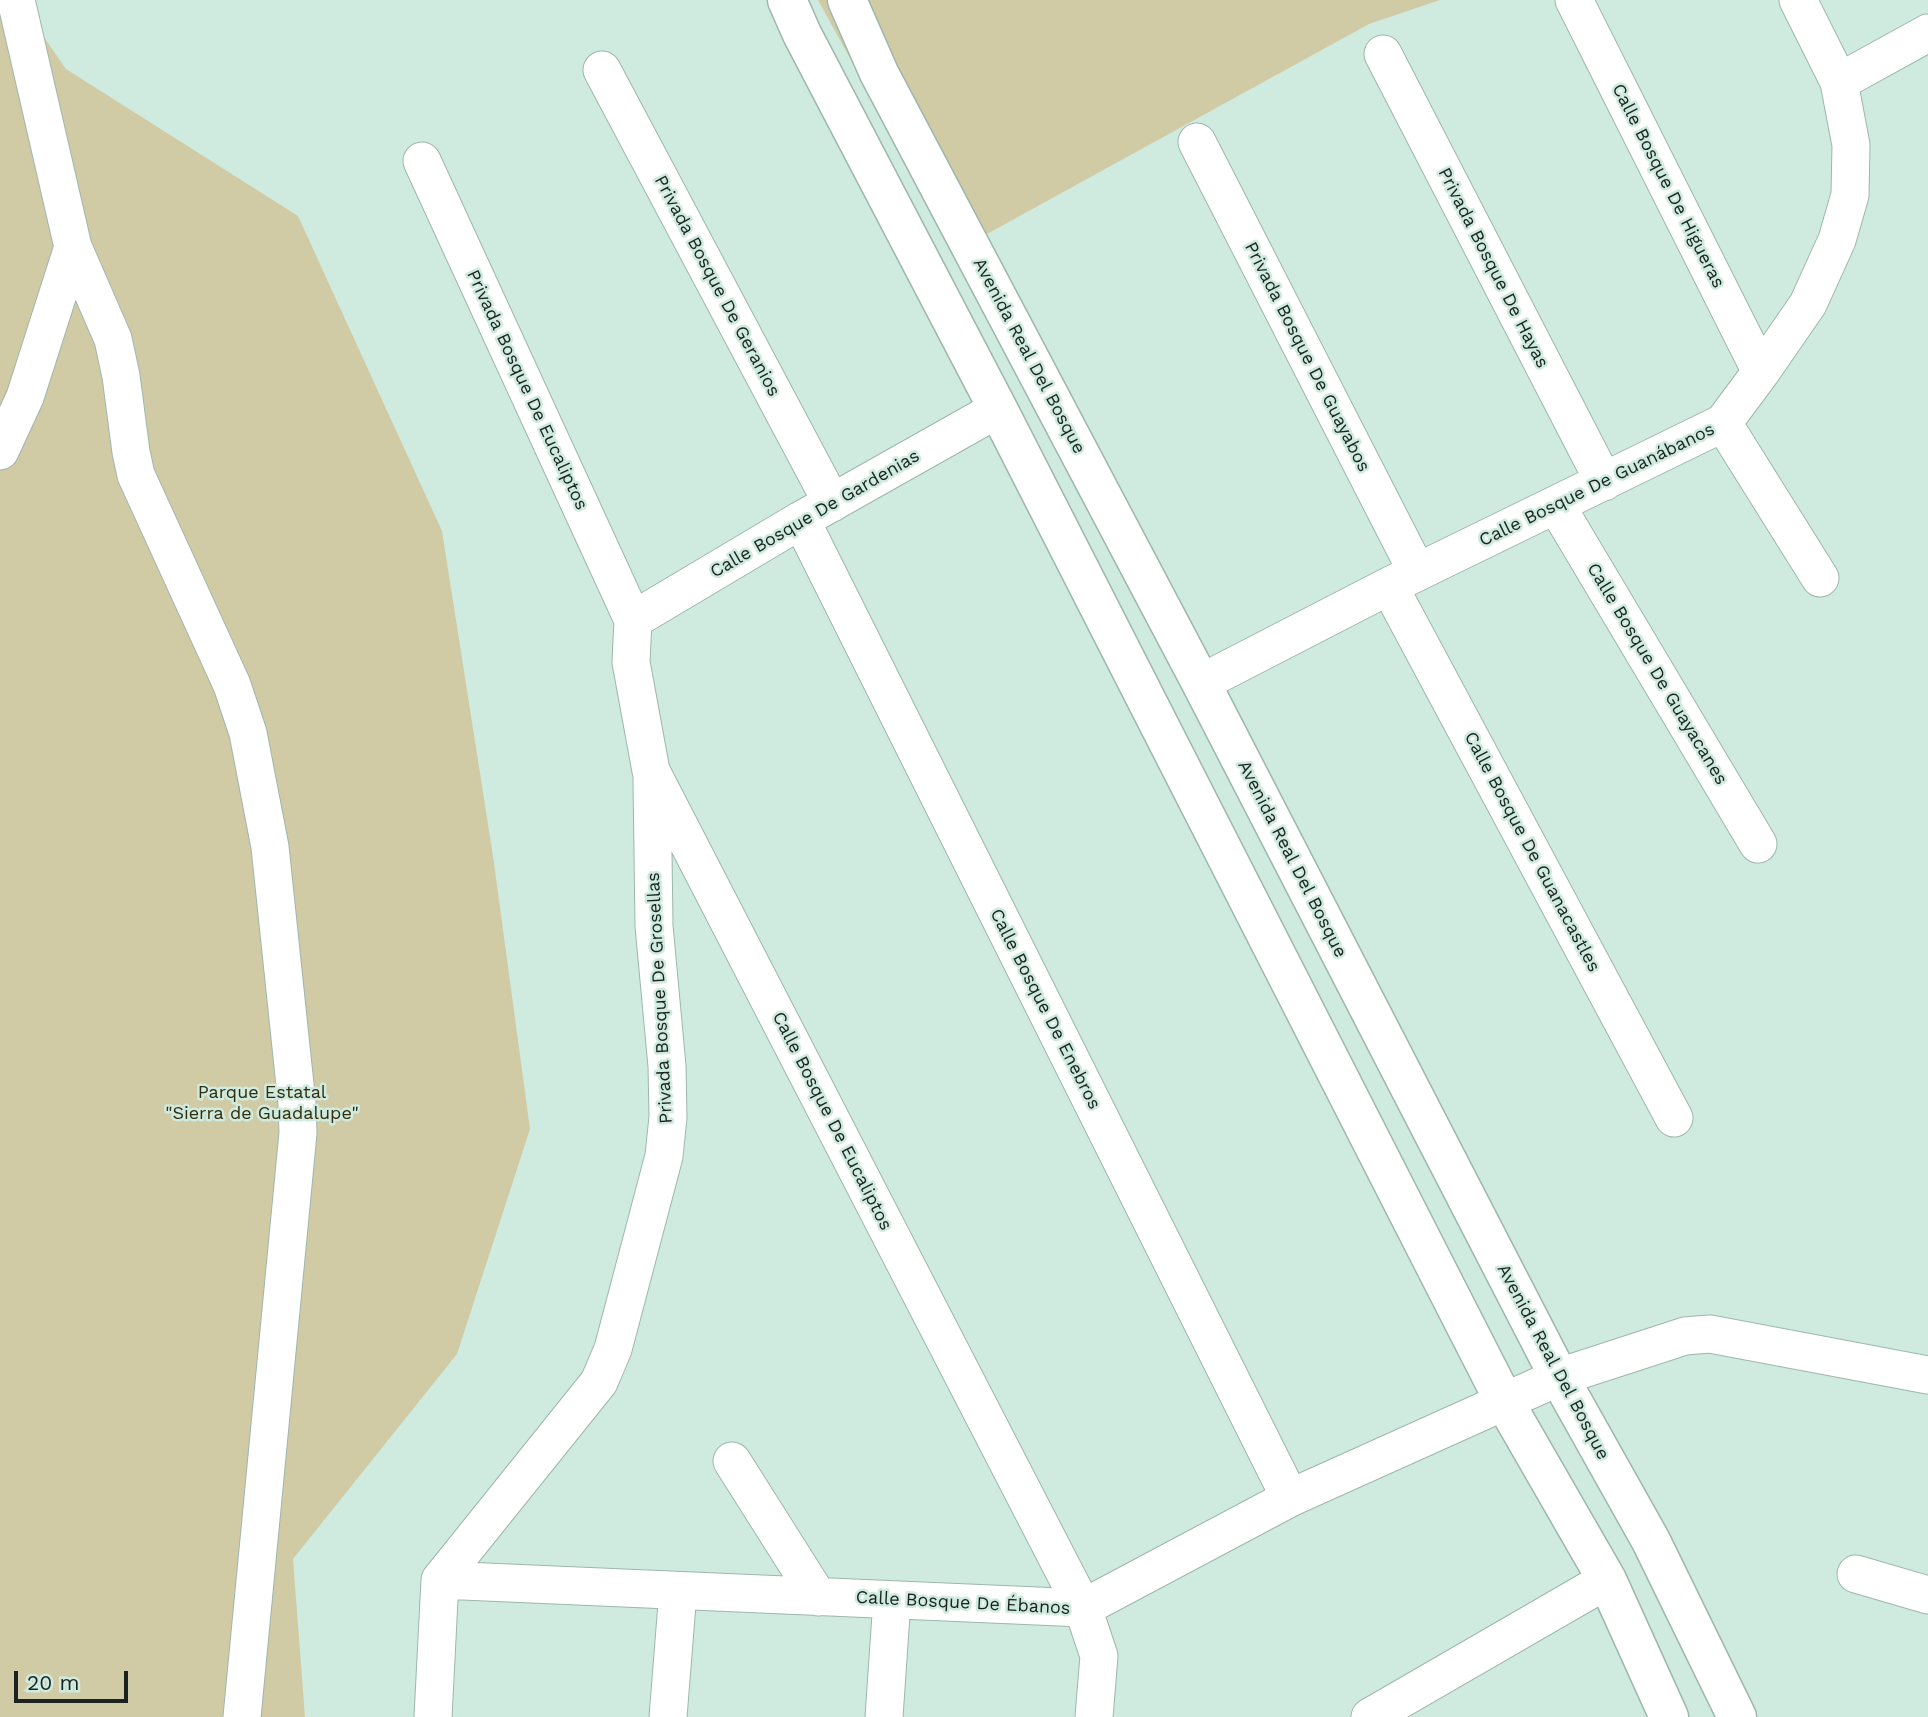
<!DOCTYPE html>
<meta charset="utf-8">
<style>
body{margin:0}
#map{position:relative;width:1928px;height:1717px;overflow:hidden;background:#cfeadf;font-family:"Work Sans",sans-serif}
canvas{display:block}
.scale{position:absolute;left:14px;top:1671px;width:114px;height:32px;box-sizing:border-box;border:4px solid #1a2320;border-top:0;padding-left:9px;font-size:21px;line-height:24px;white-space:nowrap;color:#1a2320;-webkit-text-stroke:5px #cfeadf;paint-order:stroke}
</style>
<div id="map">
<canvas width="1928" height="1717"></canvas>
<div class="scale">20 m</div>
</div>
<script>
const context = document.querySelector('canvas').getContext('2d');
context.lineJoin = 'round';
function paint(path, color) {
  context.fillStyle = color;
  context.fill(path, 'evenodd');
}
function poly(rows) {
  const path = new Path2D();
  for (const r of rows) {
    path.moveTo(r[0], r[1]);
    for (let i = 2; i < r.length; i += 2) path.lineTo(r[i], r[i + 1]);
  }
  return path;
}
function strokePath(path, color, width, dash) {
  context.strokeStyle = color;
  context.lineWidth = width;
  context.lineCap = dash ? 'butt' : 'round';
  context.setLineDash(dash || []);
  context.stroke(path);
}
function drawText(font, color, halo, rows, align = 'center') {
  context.font = font + ' "Work Sans",sans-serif';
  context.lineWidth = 5;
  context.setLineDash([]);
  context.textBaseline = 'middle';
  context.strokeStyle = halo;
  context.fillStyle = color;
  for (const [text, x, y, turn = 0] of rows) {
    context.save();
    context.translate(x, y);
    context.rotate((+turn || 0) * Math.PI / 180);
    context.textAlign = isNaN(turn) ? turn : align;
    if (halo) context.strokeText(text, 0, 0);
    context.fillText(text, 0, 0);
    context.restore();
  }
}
paint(poly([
 [0,0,18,0,66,69,298,216,442,531,493,856,530,1129,457,1354,293,1559,305,1717,0,1717],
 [818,0,1440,0,1369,24,956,251]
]), '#d1cba5');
const street = poly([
 [16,0,73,247,113,339,121,376,131,452,136,475,232,685,248,733,270,847,297,1104,298,1133,242,1717],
 [1574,0,1761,372],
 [1383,54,1604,482],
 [602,70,832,503],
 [1839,82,1928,33],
 [1197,142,1417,572],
 [422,161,633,620,631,662,651,771,1083,1608,1099,1656,1094,1717],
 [1723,423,1820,578],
 [0,451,25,397,73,247],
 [1556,505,1758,844],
 [801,520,1290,1498],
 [1389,586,1674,1118],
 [633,620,801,520,998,409],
 [1201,683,1389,586,1723,423,1761,372,1808,304,1837,240,1850,195,1851,145,1839,82,1798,0],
 [732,1461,818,1597],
 [1856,1574,1928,1595],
 [440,1580,1083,1608,1290,1498,1559,1377,1685,1336,1710,1334,1928,1375],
 [440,1580,599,1382,613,1349,664,1156,668,1117,667,1066,654,926,652,780],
 [433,1717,440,1580],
 [668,1717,678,1591],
 [884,1717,892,1600],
 [1370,1717,1607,1580]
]);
const secondary = poly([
 [787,0,802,34,998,409,1504,1401,1607,1580,1669,1717],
 [847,0,879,73,1201,683,1559,1377,1651,1541,1737,1717]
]);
strokePath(street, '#9db7ad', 39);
strokePath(secondary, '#9db7ad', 41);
strokePath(street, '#fff', 37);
strokePath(secondary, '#fff', 38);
drawText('18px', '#1a2320', '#cfeadf', [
 ["Calle Bosque De Higueras",1668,186,63],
 ["Privada Bosque De Hayas",1493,268,63],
 ["Privada Bosque De Geranios",717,286,62],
 ["Avenida Real Del Bosque",1029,356,62],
 ["Privada Bosque De Guayabos",1307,357,63],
 ["Privada Bosque De Eucaliptos",527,390,65],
 ["Calle Bosque De Guanábanos",1597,485,-26],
 ["Calle Bosque De Gardenias",815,514,-30],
 ["Calle Bosque De Guayacanes",1657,674,59],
 ["Calle Bosque De Guanacastles",1532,852,62],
 ["Avenida Real Del Bosque",1292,859,63],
 ["Privada Bosque De Grosellas",660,998,-93],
 ["Calle Bosque De Enebros",1045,1009,63],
 ["Calle Bosque De Eucaliptos",832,1121,63],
 ["Avenida Real Del Bosque",1553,1362,62],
 ["Calle Bosque De Ébanos",963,1603,3]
]);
drawText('18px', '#332d0c', '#cfeadf', [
 ["Parque Estatal",262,1093],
 ["\"Sierra de Guadalupe\"",262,1114]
]);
</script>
